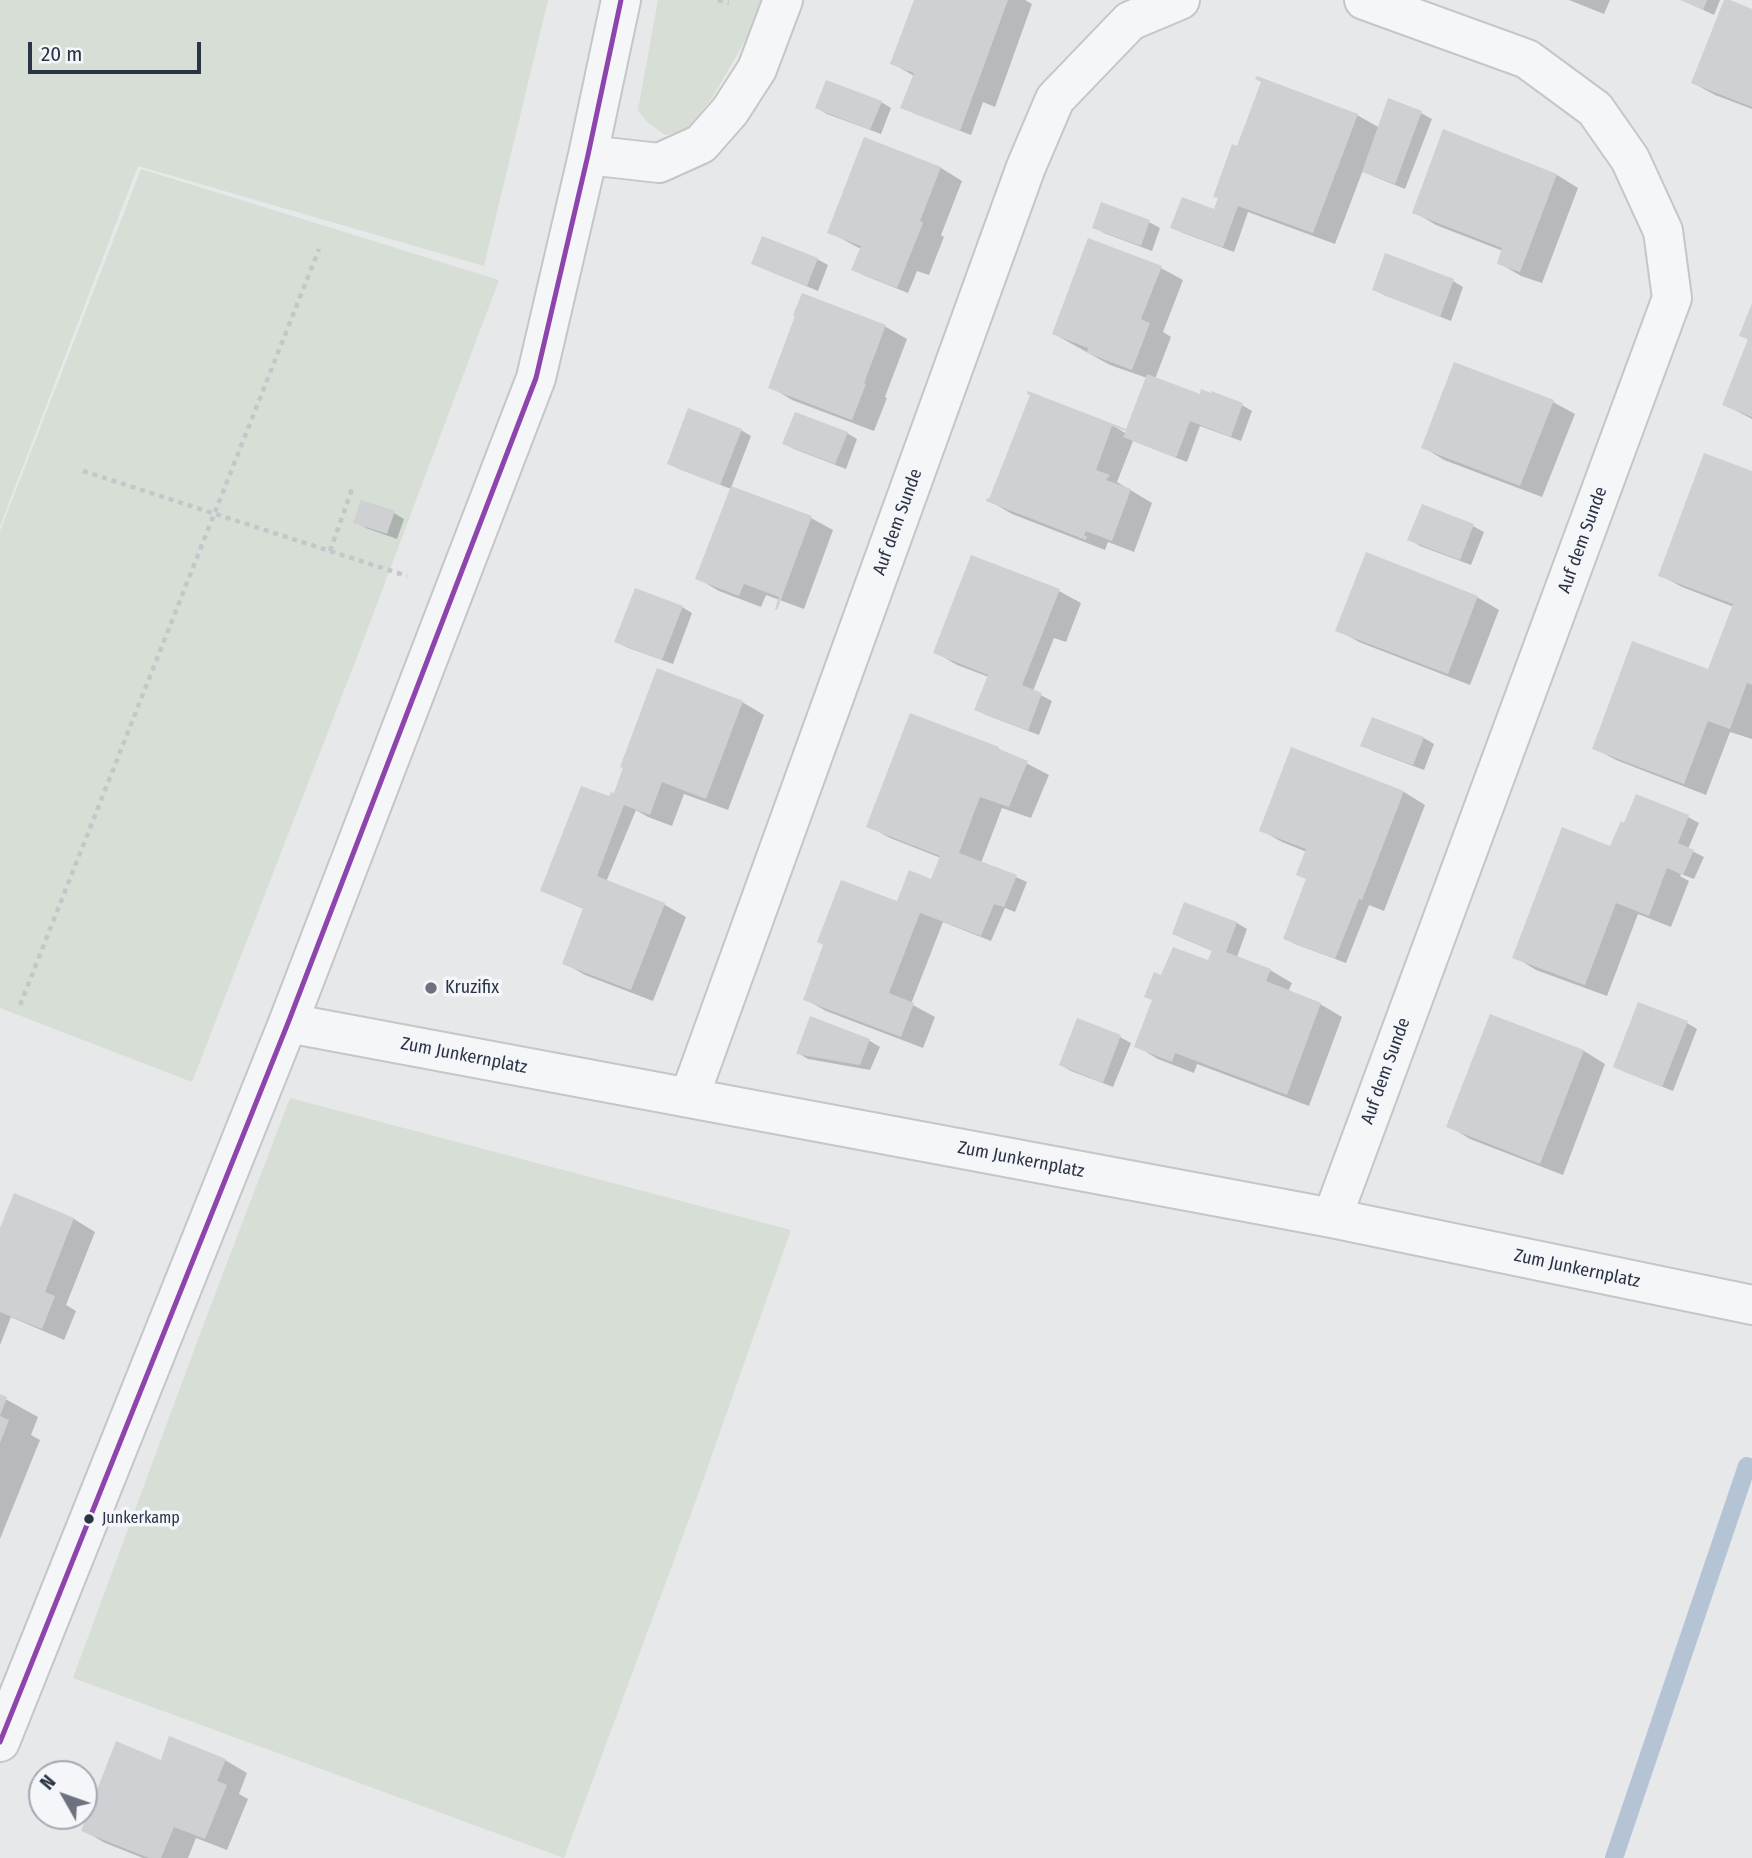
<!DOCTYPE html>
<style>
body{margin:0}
#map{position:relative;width:1752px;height:1858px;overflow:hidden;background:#e6e8ea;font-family:"Fira Sans Condensed",sans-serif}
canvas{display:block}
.north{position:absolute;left:28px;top:1760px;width:70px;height:70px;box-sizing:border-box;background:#f4f6f9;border:2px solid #a4a8b1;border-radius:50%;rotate:310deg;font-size:19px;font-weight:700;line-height:28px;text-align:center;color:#2b3445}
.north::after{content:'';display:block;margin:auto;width:24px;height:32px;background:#6c737f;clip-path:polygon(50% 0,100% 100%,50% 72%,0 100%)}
.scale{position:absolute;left:28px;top:42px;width:173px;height:32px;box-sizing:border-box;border:4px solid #2b3445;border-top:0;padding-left:9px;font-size:21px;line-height:24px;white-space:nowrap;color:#2b3445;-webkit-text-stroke:5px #f4f6f9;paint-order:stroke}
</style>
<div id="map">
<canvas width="1752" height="1858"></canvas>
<div class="north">N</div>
<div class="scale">20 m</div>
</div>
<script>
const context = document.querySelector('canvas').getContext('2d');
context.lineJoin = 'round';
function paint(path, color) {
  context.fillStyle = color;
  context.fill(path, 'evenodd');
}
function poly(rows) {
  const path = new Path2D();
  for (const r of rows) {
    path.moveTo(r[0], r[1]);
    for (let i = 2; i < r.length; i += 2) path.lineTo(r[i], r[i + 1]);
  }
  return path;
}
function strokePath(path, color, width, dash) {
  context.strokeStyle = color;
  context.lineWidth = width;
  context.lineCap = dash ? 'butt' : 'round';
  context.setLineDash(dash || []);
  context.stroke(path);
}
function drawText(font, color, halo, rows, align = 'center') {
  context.font = font + ' "Fira Sans Condensed",sans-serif';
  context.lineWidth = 7;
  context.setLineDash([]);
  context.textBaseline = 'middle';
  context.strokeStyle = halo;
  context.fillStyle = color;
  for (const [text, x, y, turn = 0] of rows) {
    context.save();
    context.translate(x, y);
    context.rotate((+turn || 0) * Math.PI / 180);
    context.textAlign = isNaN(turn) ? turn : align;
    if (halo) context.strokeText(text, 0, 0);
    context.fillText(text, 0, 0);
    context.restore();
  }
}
paint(poly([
 [0,0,548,0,484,266,138,166,0,526],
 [658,0,766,0,741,48,712,98,686,130,665,135,647,122,638,110],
 [141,169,499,280,357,657,192,1082,0,1008,0,531],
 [290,1098,791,1230,695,1503,564,1858,73,1678,204,1323]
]), '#d6ded6');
paint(poly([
 [916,0,1025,0,1032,4,995,107,983,102,971,135,913,113,914,76,892,63],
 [1569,0,1610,0,1604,14],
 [1682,0,1720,0,1714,15],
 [1752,11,1752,109,1715,95,1693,83],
 [881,102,891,108,881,134,827,114,817,108],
 [1421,113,1432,119,1405,189,1375,177,1363,170,1335,244,1248,212,1234,252,1183,233,1172,227,1215,211,1238,149,1357,115,1380,128],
 [1444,132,1557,175,1578,188,1542,283,1521,276,1499,263,1503,251,1436,225,1414,212],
 [865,139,941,168,962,181,941,235,944,237,929,275,917,271,908,293,863,275,853,269,861,249,829,232],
 [1149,222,1160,228,1152,251,1104,233,1094,227],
 [817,259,828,265,818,291,764,269,753,263],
 [1161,268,1183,280,1163,332,1171,337,1155,379,1201,396,1242,405,1252,411,1241,441,1200,426,1187,462,1133,441,1117,482,1152,503,1134,552,1108,542,1105,550,1012,514,990,501,1112,425,1127,434,1147,378,1110,365,1054,334],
 [1453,281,1463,287,1451,321,1384,295,1374,289],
 [803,295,886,327,907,339,885,397,887,398,874,431,792,400,771,387],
 [1752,307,1752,419,1725,405,1749,340,1741,335],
 [1455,364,1553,402,1575,414,1542,497,1444,460,1423,447],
 [741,430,751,436,731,488,811,518,833,530,804,609,766,595,761,607,719,591,697,578,731,489,679,469,669,463],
 [847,433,857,439,846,469,794,449,784,443],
 [1752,473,1752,739,1730,732,1706,795,1616,760,1594,748,1717,675,1734,607,1682,587,1660,575],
 [394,513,404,519,397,539,366,528,356,522],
 [1473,526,1484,532,1471,565,1420,546,1410,540],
 [1059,591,1081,603,1066,642,1054,638,1033,691,1052,701,1039,735,986,715,976,709,989,677,957,665,935,652],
 [1477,597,1499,610,1470,685,1359,642,1338,630],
 [682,607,692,613,673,664,626,647,616,641],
 [742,702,764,715,728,810,684,794,672,826,648,817,636,810,606,882,665,905,686,917,653,1001,585,975,564,963,584,909,542,891,619,803,615,795],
 [1373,719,1424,738,1434,744,1424,770,1373,751,1362,745],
 [999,749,1049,775,1031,818,1002,808,981,863,1016,877,1027,882,1015,912,1005,908,991,941,943,922,911,1004,935,1017,923,1048,826,1011,805,999,932,881,941,858,890,838,868,826],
 [1292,749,1404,792,1425,805,1384,911,1369,905,1346,963,1295,944,1285,938,1308,879,1307,852,1282,842,1261,830],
 [1688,817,1699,823,1688,849,1704,857,1694,879,1681,874,1680,876,1689,881,1671,927,1638,914,1607,996,1536,970,1515,957,1612,848],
 [1185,904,1237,923,1247,929,1237,957,1270,970,1292,983,1288,992,1320,1004,1342,1017,1309,1106,1197,1064,1194,1073,1158,1059,1136,1046,1162,978,1209,962,1213,951,1184,939,1174,933],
 [1491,1016,1584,1051,1605,1064,1563,1175,1470,1139,1449,1126],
 [811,1018,870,1041,880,1047,870,1070,808,1059,798,1053],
 [1687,1023,1697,1029,1673,1091,1625,1072,1615,1066],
 [1120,1037,1131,1043,1113,1087,1071,1071,1061,1065],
 [15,1195,74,1219,95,1232,66,1305,76,1311,64,1340,11,1317,0,1345,0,1233],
 [0,1396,38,1417,31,1435,40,1440,0,1539],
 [225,1760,247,1773,239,1794,248,1799,227,1850,196,1838,188,1858,143,1858,105,1843,83,1830]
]), '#0003');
strokePath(poly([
 [1614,1858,1747,1466]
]), '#b4c4d5', 18);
paint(poly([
 [914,0,1008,0,960,131,900,108,914,73,890,64],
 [1680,0,1707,0,1703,10],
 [1724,0,1730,0,1752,9,1752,107,1691,83],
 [1257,76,1358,114,1313,233,1238,206,1223,247,1170,228,1182,197,1214,209,1218,198,1213,197,1232,144,1237,146,1261,82,1255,79],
 [826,80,882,101,870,130,815,108],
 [1388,98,1422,111,1395,184,1362,172],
 [1443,129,1557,174,1520,272,1497,264,1502,248,1412,213],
 [864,137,941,167,920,221,923,223,897,288,851,270,861,246,827,233],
 [1101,202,1150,220,1141,246,1092,228],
 [762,236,818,258,807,286,751,264],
 [1088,238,1162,266,1141,319,1150,323,1132,370,1087,353,1088,348,1052,334],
 [1385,253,1454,279,1440,317,1372,290],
 [802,293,886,325,864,383,866,384,852,420,768,388,795,316,793,315],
 [1752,303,1752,417,1722,405,1748,339,1739,336],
 [1454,362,1554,400,1520,486,1421,448],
 [1147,374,1200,394,1201,389,1211,393,1211,391,1243,403,1231,437,1190,421,1176,458,1123,437,1126,431,1112,426,1096,470,1110,475,1106,480,1131,489,1112,541,1086,531,1084,536,1087,536,1086,540,986,501,987,498,989,499,1030,395,1027,394,1028,391,1126,429],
 [688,408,742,429,720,485,667,464],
 [795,412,848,432,835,464,782,444],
 [1704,453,1752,471,1752,685,1747,683,1730,729,1708,721,1684,784,1592,749,1632,641,1708,669,1733,604,1658,576],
 [731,486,812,516,777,610,775,609,779,597,744,584,739,596,695,579],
 [361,500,395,511,387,534,353,523],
 [1422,504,1474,524,1460,560,1407,540],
 [1366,552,1478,596,1448,674,1335,631],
 [971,555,1060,589,1022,685,1042,693,1028,731,974,710,988,675,933,653],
 [635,588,683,606,662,660,614,642],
 [657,668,743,701,706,799,662,782,650,815,624,805,597,876,665,903,631,990,562,964,583,908,540,891,581,786,609,796,611,792,614,793,623,768,620,767],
 [910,713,999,747,999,749,1028,761,1009,807,980,797,959,853,1017,875,1004,907,994,904,981,936,920,913,889,993,914,1003,901,1037,803,1000,823,945,817,942,841,880,897,901,909,870,931,879,940,856,866,827],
 [1372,717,1424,737,1413,765,1360,746],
 [1291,747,1404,791,1362,900,1359,899,1335,959,1283,939,1306,879,1296,875,1306,849,1259,831],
 [1636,794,1689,815,1678,843,1694,850,1683,875,1667,868,1649,916,1616,903,1585,985,1512,958,1562,827,1610,846,1621,821,1624,823],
 [1184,902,1237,922,1226,952,1271,969,1266,981,1321,1003,1287,1095,1175,1053,1172,1062,1134,1047,1152,1000,1144,997,1154,972,1161,975,1173,947,1208,960,1212,950,1172,934],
 [1638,1002,1688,1021,1662,1087,1613,1067],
 [1490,1014,1584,1050,1540,1164,1446,1127],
 [810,1016,870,1039,860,1065,796,1054],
 [1077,1018,1121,1035,1103,1083,1059,1065],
 [14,1193,74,1218,45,1292,55,1296,42,1329,0,1312,0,1228],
 [0,1394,7,1397,0,1416],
 [0,1416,9,1420,0,1443],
 [169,1736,226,1759,217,1781,227,1785,205,1839,174,1827,161,1858,149,1858,81,1831,116,1741,161,1760]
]), '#ced0d3');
const minor = poly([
 [588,155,659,163,701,144,730,111,757,69,783,0],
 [288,1023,1332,1218,1752,1305],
 [689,1098,1026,167,1055,99,1130,21,1180,0],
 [1332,1218,1672,298,1663,231,1630,159,1595,109,1527,59,1364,0],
 [0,1742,288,1023,536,378,588,155,621,0]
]);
strokePath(minor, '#c4c6c8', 42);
strokePath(poly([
 [718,0,729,3],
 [83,471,407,576],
 [330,551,352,489],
 [20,1005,319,249]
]), '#c5c6ca', 4.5, [5, 5]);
strokePath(minor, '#f5f6f7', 38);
strokePath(poly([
 [0,1742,288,1023,536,378,588,155,621,0]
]), '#8e44ad', 5);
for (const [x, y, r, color] of [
 [431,988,7,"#6c737f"],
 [89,1519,6,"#2b3445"]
]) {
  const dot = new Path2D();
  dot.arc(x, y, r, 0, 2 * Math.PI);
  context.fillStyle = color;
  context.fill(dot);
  strokePath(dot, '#f4f6f9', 2.5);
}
drawText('16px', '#2b3445', '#f4f6f9', [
 ["Junkerkamp",102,1519]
], 'left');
drawText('18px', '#2b3445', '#f4f6f9', [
 ["Auf dem Sunde",898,522,-70],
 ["Auf dem Sunde",1583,540,-70],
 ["Zum Junkernplatz",464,1056,11],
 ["Auf dem Sunde",1386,1071,-70],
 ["Zum Junkernplatz",1021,1160,11],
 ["Zum Junkernplatz",1577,1269,12]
]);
drawText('18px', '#2b3445', '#f4f6f9', [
 ["Kruzifix",445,988]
], 'left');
</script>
